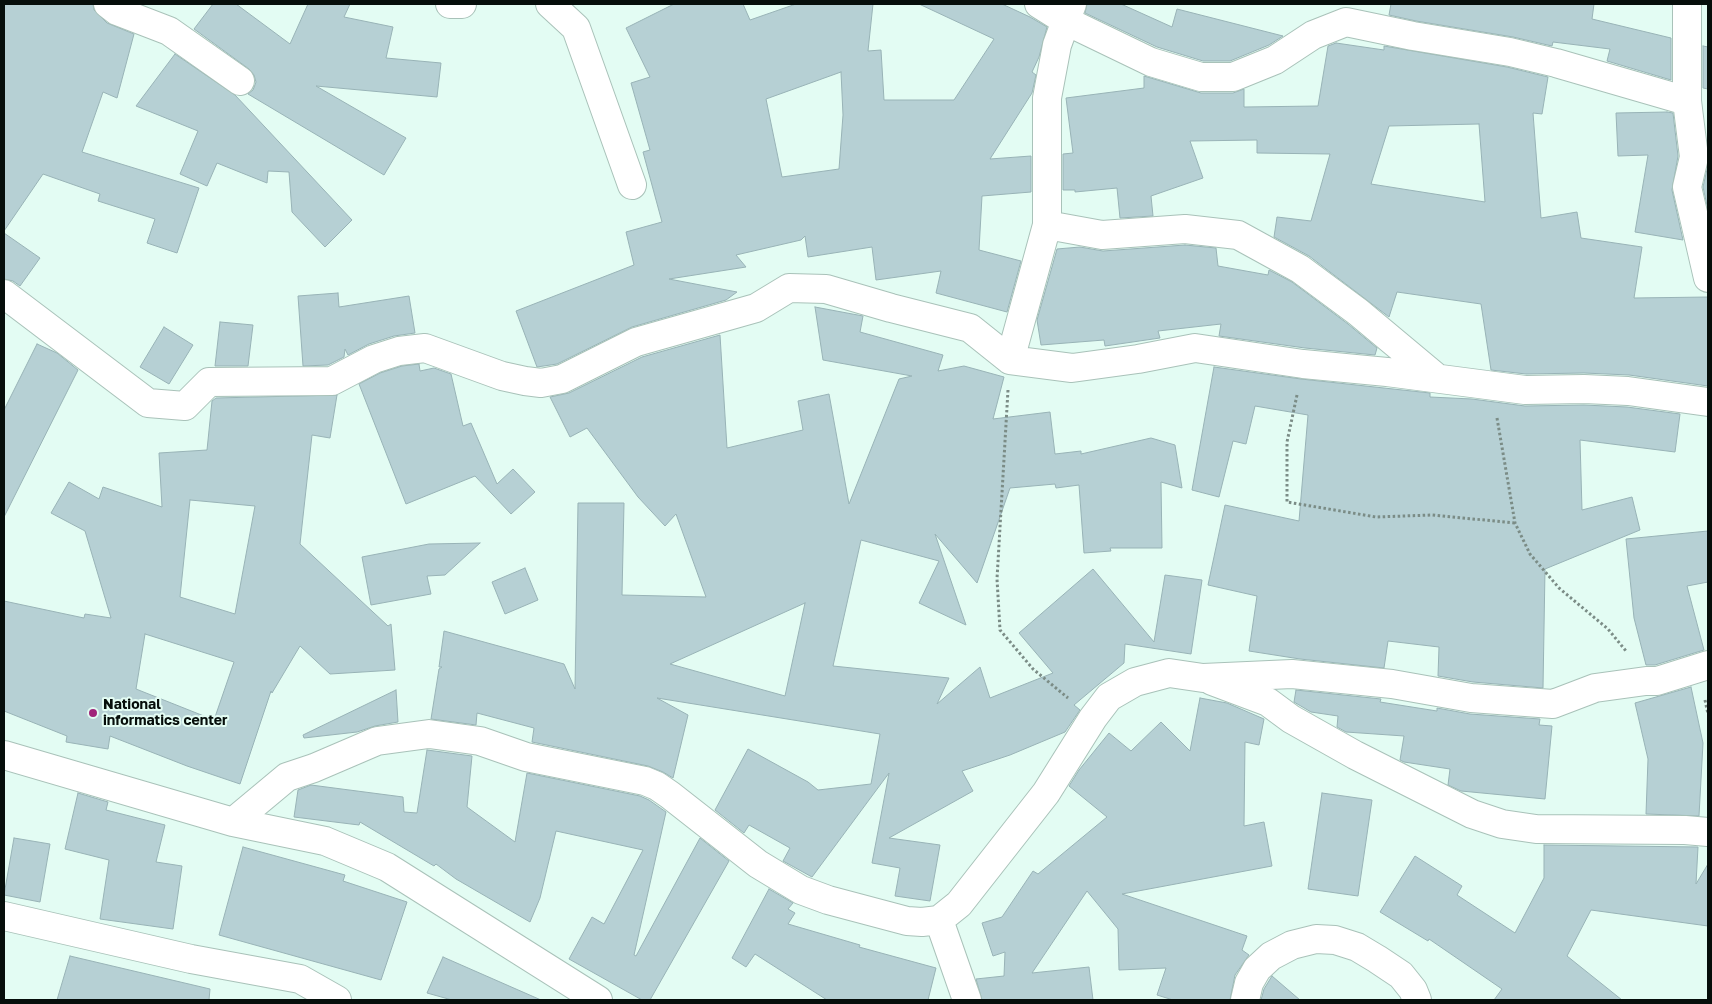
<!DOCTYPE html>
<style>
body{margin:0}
#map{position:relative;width:1712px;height:1004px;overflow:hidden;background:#e3fcf3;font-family:"Golos Text",sans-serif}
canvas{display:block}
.frame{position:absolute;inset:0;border:5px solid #060e0b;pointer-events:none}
</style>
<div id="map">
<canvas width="1712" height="1004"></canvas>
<div class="frame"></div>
</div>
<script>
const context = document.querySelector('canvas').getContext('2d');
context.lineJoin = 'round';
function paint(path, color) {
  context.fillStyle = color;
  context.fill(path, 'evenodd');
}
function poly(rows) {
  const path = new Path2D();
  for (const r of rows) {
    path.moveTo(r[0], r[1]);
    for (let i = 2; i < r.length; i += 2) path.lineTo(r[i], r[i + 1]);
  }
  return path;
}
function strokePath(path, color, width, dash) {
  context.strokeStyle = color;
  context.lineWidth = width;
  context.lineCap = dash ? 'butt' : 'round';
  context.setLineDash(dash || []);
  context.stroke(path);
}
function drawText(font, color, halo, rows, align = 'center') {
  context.font = font + ' "Golos Text",sans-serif';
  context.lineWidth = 4;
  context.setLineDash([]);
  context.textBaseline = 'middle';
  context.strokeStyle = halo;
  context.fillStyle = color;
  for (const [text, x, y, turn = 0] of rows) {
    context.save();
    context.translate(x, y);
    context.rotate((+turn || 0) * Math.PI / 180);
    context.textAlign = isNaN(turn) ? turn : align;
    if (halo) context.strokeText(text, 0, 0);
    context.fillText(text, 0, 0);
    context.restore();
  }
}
const building = poly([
 [4,4,93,4,94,10,107,23,134,34,117,98,103,92,82,152,199,188,177,253,147,243,155,219,98,201,100,194,43,174,4,231,4,4],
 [213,4,236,4,290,44,308,4,350,4,344,17,393,27,386,58,441,63,437,97,316,86,406,138,384,175,248,94,253,90,256,82,254,75,249,69,194,29,213,4],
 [674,4,743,4,750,20,796,4,873,4,868,51,881,50,884,100,954,100,994,39,919,4,1002,4,1030,17,1047,27,1039,57,1032,72,1036,75,1032,93,990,159,1031,156,1031,192,982,196,979,250,1021,261,1007,312,936,293,941,271,876,280,872,247,808,257,805,236,801,240,736,255,746,267,669,279,737,292,726,300,632,327,557,364,537,367,516,311,634,265,626,232,662,222,643,152,650,150,631,83,650,77,626,28,674,4],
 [841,72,843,115,839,169,782,177,766,99,841,72],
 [1087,4,1121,4,1172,27,1177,9,1283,36,1269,45,1230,61,1203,61,1157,47,1085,13,1087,4],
 [1391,4,1594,4,1592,19,1671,38,1671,80,1607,61,1610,49,1553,42,1552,46,1513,37,1416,21,1389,15,1391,4],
 [1336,43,1384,50,1384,46,1507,67,1548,77,1542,114,1533,113,1541,218,1577,212,1581,238,1642,247,1634,298,1708,297,1708,386,1629,375,1584,373,1526,374,1491,370,1481,304,1397,292,1389,317,1309,256,1274,237,1277,217,1311,221,1330,154,1257,153,1257,140,1190,141,1203,178,1151,196,1153,216,1120,218,1117,188,1075,192,1075,190,1063,190,1063,154,1073,153,1066,98,1144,88,1144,76,1201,93,1233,93,1244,89,1244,107,1318,106,1328,46,1336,43],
 [1479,124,1485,202,1371,184,1389,126,1479,124],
 [1703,46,1708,47,1708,89,1703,88,1703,46],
 [175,54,235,95,352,220,325,247,292,212,289,172,268,171,267,183,217,163,207,186,180,174,198,131,136,106,175,54],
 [1667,112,1673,113,1678,156,1672,190,1683,240,1635,232,1648,155,1618,156,1616,113,1667,112],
 [1708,165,1708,210,1703,187,1708,165],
 [4,233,40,258,20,286,13,281,4,279,4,233],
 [1185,245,1216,248,1218,266,1268,275,1269,270,1292,282,1348,324,1377,348,1375,355,1305,348,1219,336,1221,324,1158,331,1160,338,1105,346,1104,340,1041,345,1037,320,1057,249,1080,247,1103,251,1185,245],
 [338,293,339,307,409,296,415,333,394,336,369,344,348,355,345,349,344,357,328,365,303,366,298,296,338,293],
 [815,307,863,316,860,332,943,355,938,371,964,366,1004,377,993,419,1050,412,1055,454,1081,451,1081,454,1151,438,1175,445,1182,488,1161,482,1162,548,1110,548,1111,551,1084,553,1079,485,1056,488,1055,484,1010,488,977,583,935,534,966,625,919,603,939,561,861,540,833,666,949,678,937,704,980,667,990,698,1053,673,1019,633,1093,569,1154,642,1165,575,1202,580,1191,654,1125,644,1124,663,1074,705,1080,710,1065,732,1010,755,962,771,973,791,889,838,940,845,930,901,895,896,900,868,872,863,889,773,812,877,783,861,790,848,749,825,744,833,715,810,748,749,808,782,818,790,871,784,880,734,657,698,688,715,673,778,663,772,648,766,532,742,534,728,477,713,476,725,431,719,439,669,442,667,439,667,444,631,564,664,575,689,578,503,624,503,622,595,706,597,676,514,665,526,638,497,587,428,570,437,550,397,569,393,642,357,720,335,727,448,803,430,798,401,829,394,849,504,899,379,912,376,823,360,815,307],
 [805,603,785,696,670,664,805,603],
 [220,322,253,325,248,366,215,366,220,322],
 [164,327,193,345,169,384,140,367,164,327],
 [37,344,57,353,78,370,4,517,4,410,37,344],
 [419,364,420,371,434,368,451,374,463,426,471,423,497,484,513,469,535,492,511,514,475,476,406,504,359,384,380,373,402,366,419,364],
 [1214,367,1301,379,1430,393,1430,397,1472,399,1525,406,1584,405,1627,407,1680,414,1675,452,1580,440,1582,510,1632,497,1640,530,1545,569,1543,688,1473,682,1438,676,1439,647,1388,641,1384,668,1300,659,1249,651,1257,596,1208,585,1225,505,1299,521,1308,415,1255,406,1246,444,1233,441,1219,497,1192,490,1214,367],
 [337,395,330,438,312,435,300,544,388,626,391,624,395,670,330,674,300,646,272,693,271,691,240,784,187,766,110,736,108,749,66,742,67,736,4,711,4,601,84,618,85,614,111,618,85,531,51,513,69,482,99,499,103,487,162,507,159,453,207,450,212,401,216,398,337,395],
 [190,500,255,506,235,614,180,597,190,500],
 [145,634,234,662,214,720,136,689,145,634],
 [1708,531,1708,582,1687,586,1704,650,1655,665,1646,665,1634,618,1626,539,1708,531],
 [480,543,445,575,427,576,431,594,371,605,362,557,429,544,480,543],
 [525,568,538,600,505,614,492,582,525,568],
 [1691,687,1703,743,1699,816,1646,814,1648,759,1635,703,1691,687],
 [396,690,398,722,375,726,357,732,304,738,303,735,396,690],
 [1296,690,1381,699,1380,702,1437,711,1437,708,1470,714,1540,719,1539,725,1552,726,1545,799,1461,791,1448,785,1450,769,1404,762,1400,760,1404,736,1346,732,1337,727,1338,716,1311,712,1294,702,1296,690],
 [1200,698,1227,703,1264,719,1259,745,1245,742,1244,826,1264,822,1272,866,1122,894,1247,936,1242,950,1249,955,1235,975,1230,1000,1173,1000,1157,995,1166,968,1119,970,1118,929,1087,891,1032,973,1089,967,1093,1000,982,1000,976,979,1004,976,1005,952,993,956,982,923,1002,917,1033,871,1038,874,1107,817,1069,786,1079,770,1109,733,1131,751,1161,722,1190,751,1200,698],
 [427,750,472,756,467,807,515,842,527,773,640,796,649,800,666,812,634,955,636,956,700,838,729,861,650,1000,642,1000,569,959,592,917,604,924,643,850,556,831,540,898,530,922,456,879,436,864,434,866,360,822,359,825,294,817,298,790,311,785,403,797,404,812,417,813,427,750],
 [78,793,108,802,106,810,165,825,156,862,182,866,173,929,100,919,109,860,65,849,78,793],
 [1322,793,1372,800,1358,896,1308,889,1322,793],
 [14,838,50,844,40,902,4,895,14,838],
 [1544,845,1698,847,1696,884,1708,864,1708,926,1591,910,1567,956,1622,1000,1494,1000,1502,989,1429,939,1428,941,1380,912,1415,856,1462,886,1457,895,1515,933,1544,878,1544,845],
 [243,847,345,875,343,881,407,902,381,980,219,935,243,847],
 [769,889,793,903,788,909,795,913,788,924,860,945,859,947,936,968,928,1000,827,1000,755,954,746,967,732,958,769,889],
 [70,956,210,989,209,1000,57,1000,70,956],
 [443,957,541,1000,452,1000,427,993,443,957],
 [1272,976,1300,1000,1261,1000,1264,989,1272,976]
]);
paint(building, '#b6d0d4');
strokePath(building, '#98b3b6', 1);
const street = poly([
 [108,4,117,11,169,31,240,81],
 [450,4,462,4],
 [550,4,576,28,632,185],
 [1039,4,1066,21,1151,62,1201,77,1233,77,1275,60,1313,35,1346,22,1413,36,1510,52,1556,63,1687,101],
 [1687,4,1687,101,1694,157,1687,187,1708,278],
 [1047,225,1102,235,1185,229,1238,235,1300,269,1358,312,1437,378],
 [4,294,148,403,185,406,209,382,332,381,374,359,399,351,425,348,502,376,525,381,541,383,562,379,636,342,756,308,789,288,826,289,891,308,970,328,1010,360,1072,368,1138,359,1195,348,1303,364,1387,372,1525,390,1584,389,1628,391,1708,402],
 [1010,360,1047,225,1047,98,1057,45,1072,4],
 [1212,681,1268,702,1291,719,1355,755,1472,814,1502,824,1536,829,1685,830,1708,832],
 [4,755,233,822,325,841,387,867,598,1000],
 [233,822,287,777,314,768,377,741,429,734,480,741,526,757,645,781,657,786,670,795,758,864,801,890,828,900,907,921,922,922,939,920,959,904,1046,793,1093,718,1109,697,1135,682,1169,673,1203,678,1292,674,1392,684,1471,698,1553,704,1595,688,1646,681,1657,681,1708,665],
 [4,916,191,959,300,979,337,1000],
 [939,920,967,1000],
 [1245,1000,1249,983,1257,969,1271,956,1292,945,1316,939,1335,940,1357,947,1377,959,1401,975,1413,990,1417,1000]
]);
strokePath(street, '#a9c2b9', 30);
strokePath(poly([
 [1008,390,997,579,1000,630,1033,669,1068,698],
 [1297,395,1287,442,1287,502,1376,517,1432,515,1515,523],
 [1497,418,1515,523,1530,554,1559,588,1608,629,1626,651],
 [1705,700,1708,714]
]), '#7b8c86', 3, [2.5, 2.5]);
strokePath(street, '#fff', 28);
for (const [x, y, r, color] of [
 [93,713,5,"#a0247a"]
]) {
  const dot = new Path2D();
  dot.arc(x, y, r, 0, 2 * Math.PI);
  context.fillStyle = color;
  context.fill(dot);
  strokePath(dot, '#e3fcf3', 2);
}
drawText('bold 14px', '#060e0b', '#e3fcf3', [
 ["National",103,705],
 ["informatics center",103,721]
], 'left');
</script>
